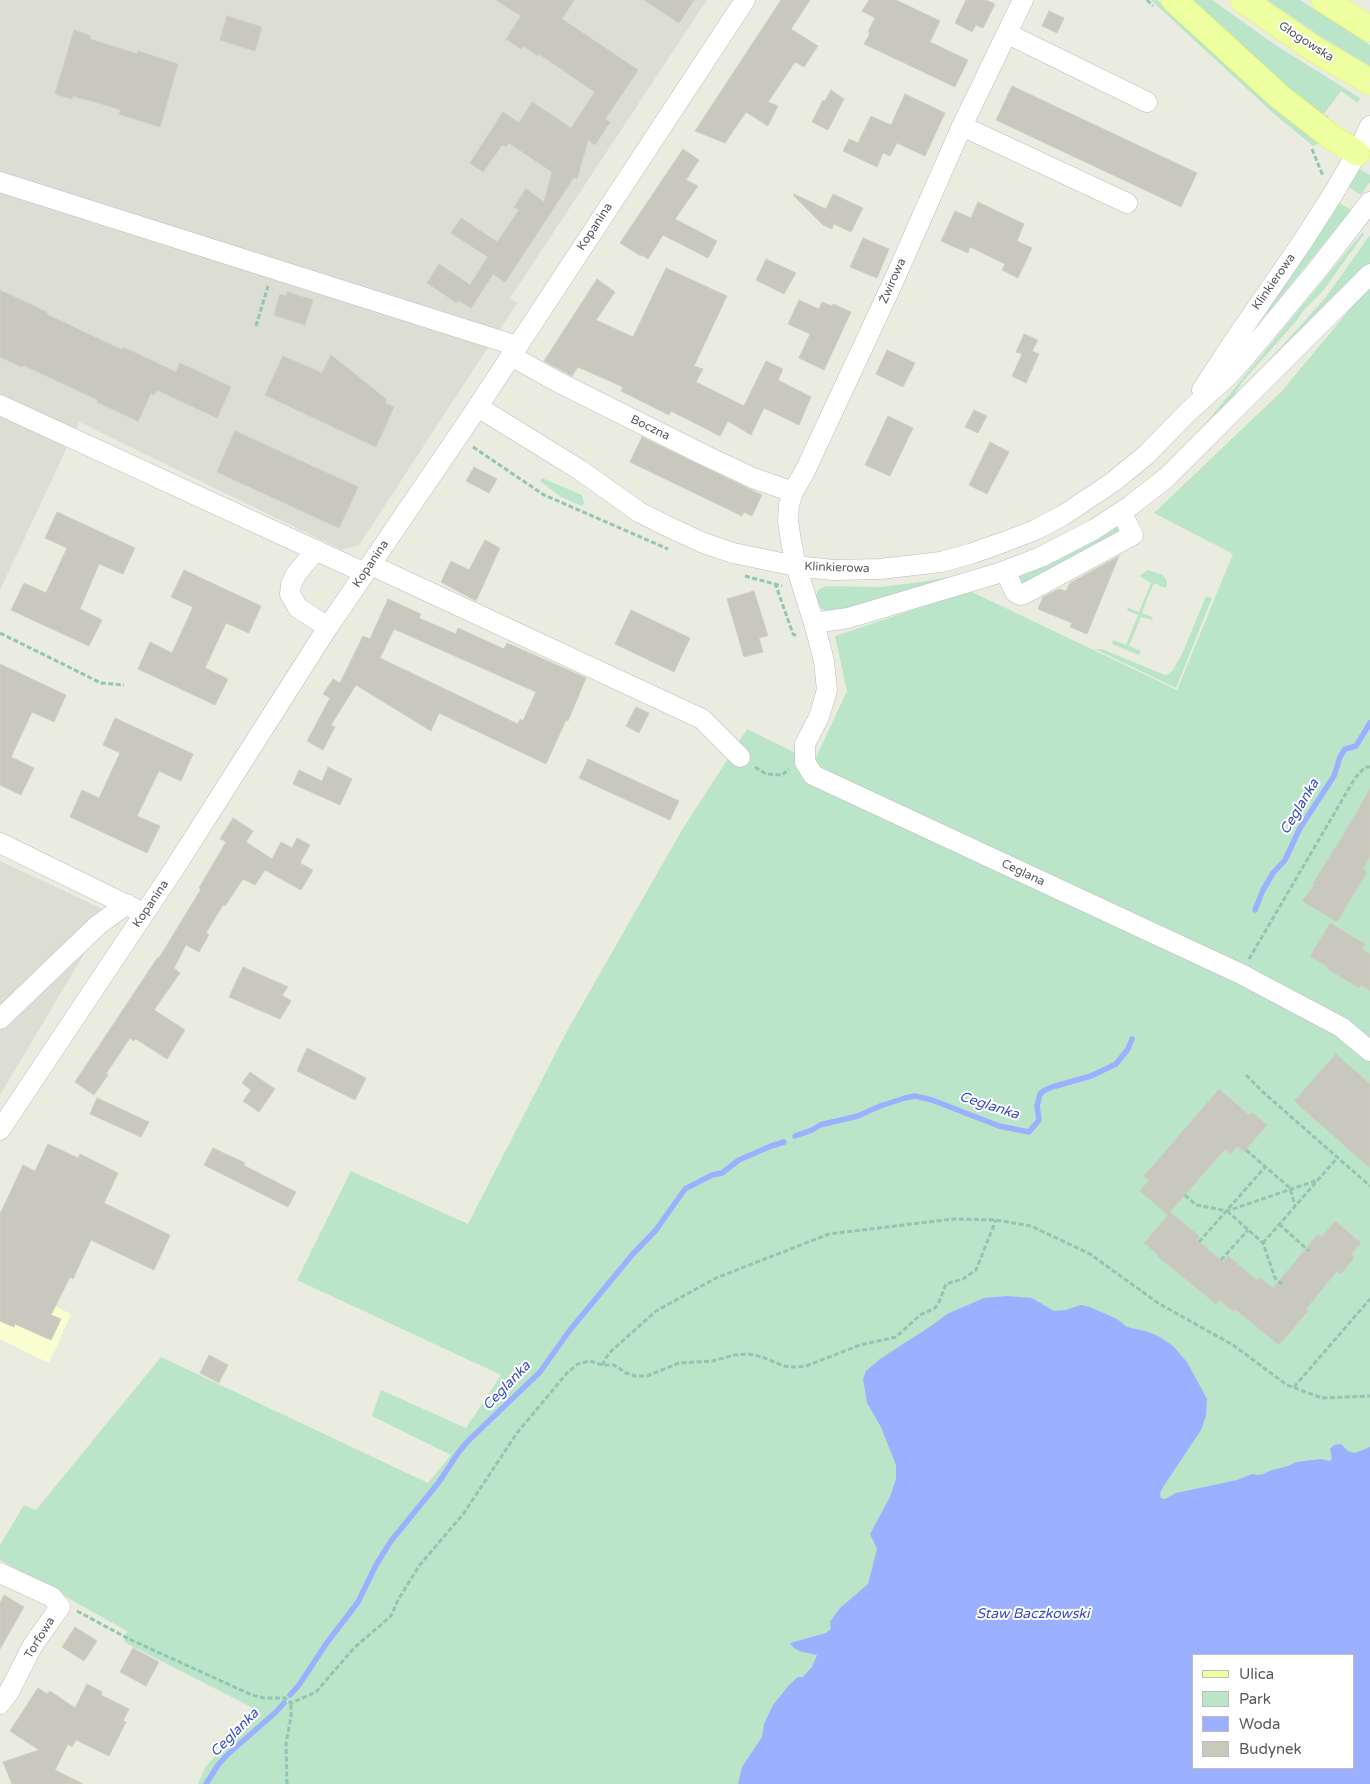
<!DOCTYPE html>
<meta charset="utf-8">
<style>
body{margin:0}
#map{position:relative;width:1370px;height:1784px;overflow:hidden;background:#eaecdf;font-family:"Varela Round",sans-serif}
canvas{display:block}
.legend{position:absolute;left:1192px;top:1654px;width:162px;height:115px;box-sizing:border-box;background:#fff;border:1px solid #bcbdbf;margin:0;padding:6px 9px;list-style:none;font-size:15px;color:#585960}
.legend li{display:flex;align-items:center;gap:10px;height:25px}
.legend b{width:25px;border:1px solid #bcbdbf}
</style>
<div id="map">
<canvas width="1370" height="1784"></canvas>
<ul class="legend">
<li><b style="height:6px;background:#edffa0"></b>Ulica</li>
<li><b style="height:14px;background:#bae5c9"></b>Park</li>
<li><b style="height:14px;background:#9bb1ff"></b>Woda</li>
<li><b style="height:14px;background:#c8c8be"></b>Budynek</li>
</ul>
</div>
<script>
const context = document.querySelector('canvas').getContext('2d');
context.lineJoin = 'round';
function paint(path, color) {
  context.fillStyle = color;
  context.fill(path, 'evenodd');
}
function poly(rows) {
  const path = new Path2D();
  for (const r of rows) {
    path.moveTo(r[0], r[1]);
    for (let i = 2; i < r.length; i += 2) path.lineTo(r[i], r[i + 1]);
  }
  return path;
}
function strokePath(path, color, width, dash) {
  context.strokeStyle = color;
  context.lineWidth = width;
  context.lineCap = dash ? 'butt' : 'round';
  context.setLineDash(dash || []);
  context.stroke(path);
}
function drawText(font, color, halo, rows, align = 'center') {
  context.font = font + ' "Varela Round",sans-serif';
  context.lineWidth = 4;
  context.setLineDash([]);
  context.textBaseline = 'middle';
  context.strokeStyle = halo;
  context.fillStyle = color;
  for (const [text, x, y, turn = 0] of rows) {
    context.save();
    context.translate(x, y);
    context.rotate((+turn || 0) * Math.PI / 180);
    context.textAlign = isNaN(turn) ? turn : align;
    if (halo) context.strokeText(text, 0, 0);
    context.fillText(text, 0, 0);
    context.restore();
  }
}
paint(poly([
 [0,1280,71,1314,49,1363,0,1339]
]), '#f9fed1');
paint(poly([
 [0,0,707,0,510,298,517,303,359,545,342,550,79,422,0,590],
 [0,861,109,912,0,1095]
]), '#dcddd3');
paint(poly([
 [1151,0,1157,0,1197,37,1320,143,1313,146,1273,113],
 [1191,0,1212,0,1277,46,1360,98,1358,103,1341,91,1324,114,1329,116,1327,119,1297,96],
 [1267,0,1300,0,1370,45,1370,66,1321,37],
 [1359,169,1370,175,1370,182,1361,195,1347,186],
 [1338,202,1351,210,1267,314,1266,313],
 [1362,233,1364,234,1322,292,1303,311,1297,320,1243,381,1234,395,1236,398,1176,455,1201,429],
 [1370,235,1370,265,1248,384,1326,297],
 [1370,285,1370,1784,198,1784,206,1766,257,1710,124,1642,127,1631,0,1560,0,1545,24,1505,36,1510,161,1357,428,1483,451,1455,372,1416,381,1390,466,1428,501,1375,297,1280,351,1171,468,1224,567,1031,682,830,747,729,814,762,847,691,835,636,970,591,1177,690,1233,554,1154,513,1282,391],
 [1194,1655,1354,1655,1354,1768,1194,1768],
 [542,478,582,495,584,503,582,506,561,497,540,481],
 [1115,524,1122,530,1081,556,1018,586,1013,574],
 [1148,570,1163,575,1167,581,1167,586,1165,588,1154,583,1147,599,1142,613,1152,617,1153,620,1141,617,1129,646,1141,651,1139,655,1112,644,1113,640,1126,645,1138,615,1128,611,1127,609,1129,608,1139,612,1151,583,1139,576],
 [961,575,857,607,826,611,819,607,815,599,818,590,826,586,880,587,921,582],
 [1206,596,1212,598,1176,688,1095,649,1102,649,1165,675,1168,674,1173,670,1183,652]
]), '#bae5c9');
paint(poly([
 [1007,1296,1032,1298,1054,1311,1066,1310,1081,1305,1090,1307,1117,1319,1127,1327,1149,1332,1160,1337,1173,1346,1187,1362,1207,1399,1206,1416,1201,1430,1163,1487,1160,1494,1161,1498,1165,1499,1176,1493,1237,1480,1252,1474,1258,1475,1264,1474,1269,1471,1288,1466,1296,1462,1321,1459,1329,1461,1332,1459,1330,1449,1334,1445,1341,1444,1348,1451,1355,1453,1370,1447,1370,1784,738,1784,742,1767,762,1737,764,1724,773,1705,789,1685,798,1677,803,1677,812,1667,817,1655,802,1652,794,1648,790,1643,826,1633,831,1629,830,1622,840,1608,868,1584,877,1549,870,1534,890,1497,896,1479,896,1465,881,1427,867,1403,863,1379,866,1371,880,1359,931,1326,947,1314,984,1298],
 [1194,1655,1354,1655,1354,1768,1194,1768]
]), '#9bb1ff');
strokePath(poly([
 [1255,910,1263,890,1273,873,1285,860,1300,828,1334,776,1340,757,1345,749,1356,746,1370,723],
 [795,1136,812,1130,820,1125,858,1116,880,1106,905,1098,915,1096,932,1100,999,1126,1029,1132,1039,1120,1037,1106,1040,1094,1045,1090,1052,1087,1091,1076,1116,1064,1128,1049,1132,1039],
 [290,1695,299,1685,326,1644,358,1602,376,1565,391,1541,439,1482,458,1453,467,1442,540,1372,570,1330,632,1255,656,1230,685,1189,712,1175,722,1173,739,1160,771,1146,784,1142],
 [206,1784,218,1765,228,1754,276,1712,284,1703]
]), '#9bb1ff', 5.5);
const building = poly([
 [496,0,574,0,562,19,638,70,605,119,610,122,595,145,588,140,577,179,574,177,505,282,493,274,471,308,458,300,457,303,427,283,439,264,470,285,488,257,451,233,461,218,497,242,519,210,514,207,526,189,544,202,552,172,509,143,506,147,502,145,483,172,470,163,503,112,519,123,532,102,571,128,595,92,539,54,538,56,523,46,521,49,506,39,521,16,496,0],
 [644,0,694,0,679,23,644,0],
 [781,0,810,0,791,29,818,46,804,67,795,62,768,102,778,106,768,126,746,112,725,143,695,131,781,0],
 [869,0,896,0,940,21,930,42,968,60,955,87,864,44,870,33,868,32,875,18,862,11,869,0],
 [966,0,986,0,995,4,983,28,976,25,972,32,955,23,966,0],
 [1049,11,1064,18,1057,33,1042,26,1049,11],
 [227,16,262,27,255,51,220,40,227,16],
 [74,30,91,36,90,39,137,54,138,51,178,64,160,127,119,114,121,110,102,104,73,96,72,99,55,94,74,30],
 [1012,86,1197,173,1181,207,996,120,1012,86],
 [831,90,844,99,828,130,812,122,823,100,825,101,831,90],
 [905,94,945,113,925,156,897,143,890,156,883,153,877,167,843,151,849,139,858,143,871,116,891,125,905,94],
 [683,149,699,160,686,180,698,186,675,219,717,241,708,258,663,235,648,259,642,255,641,256,620,243,683,149],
 [794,194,826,209,833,194,863,208,851,232,834,224,832,229,823,225,793,195,794,194],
 [978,202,1024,224,1017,241,1032,248,1018,278,1002,270,1005,264,970,247,968,253,941,241,955,211,971,218,978,202],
 [863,238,889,249,877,278,850,267,863,238],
 [766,259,796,273,784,294,756,280,766,259],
 [666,268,727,296,694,366,703,369,696,382,744,406,766,361,783,369,778,380,811,397,799,425,764,408,751,435,728,421,720,436,671,411,669,415,621,391,623,387,578,367,572,376,544,361,597,279,615,292,596,320,633,337,666,268],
 [0,290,47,312,46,314,122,350,123,347,176,372,180,363,231,387,217,418,157,390,154,395,151,393,138,421,97,402,98,400,23,365,22,367,0,357,0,290],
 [287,292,313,300,305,325,274,315,280,294,286,296,287,292],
 [799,300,819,309,822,302,832,306,833,304,851,312,824,370,799,358,810,334,788,324,799,300],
 [1024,334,1038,340,1032,351,1039,354,1026,383,1012,376,1022,354,1016,352,1024,334],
 [887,350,915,363,903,387,876,374,887,350],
 [331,355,386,399,385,403,394,407,376,447,265,395,283,356,322,373,331,355],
 [974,410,987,416,978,433,965,427,974,410],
 [888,416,913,428,890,476,865,465,888,416],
 [235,431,358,487,339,528,217,472,235,431],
 [642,437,762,495,752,516,744,512,742,516,630,462,642,437],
 [990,442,1009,452,987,494,969,485,990,442],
 [474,467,497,479,489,493,466,481,474,467],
 [57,512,135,548,123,574,99,564,80,609,102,620,89,646,11,610,24,583,46,593,67,548,45,538,57,512],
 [485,540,500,548,476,601,441,582,451,561,469,570,485,540],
 [1119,556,1087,634,1070,627,1072,623,1038,609,1043,597,1059,589,1066,591,1070,583,1119,556],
 [184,570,261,606,249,633,226,623,205,668,228,679,215,705,138,669,150,642,172,653,193,607,171,597,184,570],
 [754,591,768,636,759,638,763,652,744,657,727,599,754,591],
 [388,599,421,614,419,618,456,634,458,628,504,649,507,643,586,678,568,721,566,720,546,764,439,713,431,731,356,685,331,725,335,727,323,750,307,741,330,698,323,694,333,679,340,683,363,636,370,639,388,599],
 [394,629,536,692,523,721,520,719,518,724,380,658,394,629],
 [631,610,690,638,674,672,615,644,631,610],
 [0,664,66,695,54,722,32,712,11,757,34,768,21,795,0,785,0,664],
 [636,707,649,713,639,733,626,726,636,707],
 [115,718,193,754,181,781,159,771,137,816,160,826,147,853,70,817,82,790,99,798,120,753,103,745,115,718],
 [588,759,679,801,670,820,579,778,588,759],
 [328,767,352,779,340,805,293,784,299,770,322,781,328,767],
 [1370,789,1370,857,1363,869,1367,872,1337,922,1302,901,1315,884,1313,883,1342,837,1370,789],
 [233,818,253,831,246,842,272,859,281,842,292,848,297,838,310,845,300,863,313,870,301,890,265,870,255,885,243,879,225,906,223,905,206,933,209,935,199,952,186,945,174,968,180,973,154,1010,185,1030,167,1059,136,1039,134,1041,130,1038,106,1074,108,1075,94,1095,75,1082,140,984,158,957,159,958,201,889,199,888,226,842,220,839,233,818],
 [1330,923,1365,944,1362,949,1370,954,1370,991,1361,985,1359,988,1327,969,1328,967,1310,956,1330,923],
 [243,967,288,987,282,995,291,1001,280,1019,229,997,243,967],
 [307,1048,366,1078,355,1100,297,1071,307,1048],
 [1336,1054,1370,1084,1370,1168,1294,1101,1336,1054],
 [250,1072,275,1089,259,1112,243,1101,251,1090,242,1083,250,1072],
 [1219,1089,1249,1115,1252,1112,1267,1125,1244,1152,1237,1146,1231,1154,1225,1149,1170,1212,1199,1236,1197,1240,1223,1262,1228,1256,1257,1280,1259,1277,1273,1288,1318,1234,1322,1237,1335,1221,1361,1243,1351,1254,1354,1258,1341,1274,1337,1271,1306,1309,1308,1311,1279,1345,1235,1309,1234,1312,1219,1300,1216,1304,1157,1256,1158,1255,1144,1243,1168,1215,1140,1191,1149,1180,1144,1176,1219,1089],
 [97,1098,149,1122,141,1137,90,1114,97,1098],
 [48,1144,78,1158,80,1154,118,1173,104,1203,170,1235,154,1270,91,1240,73,1279,70,1277,51,1315,61,1319,51,1340,15,1324,14,1327,0,1321,0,1214,23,1165,35,1171,48,1144],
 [213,1148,245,1163,243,1165,296,1192,288,1207,204,1165,213,1148],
 [209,1355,228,1365,219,1383,200,1373,209,1355],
 [4,1595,24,1607,0,1649,0,1603,4,1595],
 [75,1627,97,1641,84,1661,62,1647,75,1627],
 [133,1648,159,1662,146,1686,120,1672,133,1648],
 [87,1684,102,1692,101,1695,129,1709,123,1721,126,1722,109,1756,76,1740,72,1747,68,1744,55,1770,83,1784,12,1784,3,1762,39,1750,10,1731,38,1688,47,1694,50,1691,75,1708,87,1684]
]);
paint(building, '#c8c8be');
strokePath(building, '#d0d0bd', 1);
const minor = poly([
 [1023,0,962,126,895,278,805,471,793,492,789,505,788,521,791,541,796,566,814,623,848,618,999,573,1041,557,1095,529,1130,506,1166,478,1370,274],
 [1008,34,1147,102],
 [962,126,1127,203],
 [0,182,517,346],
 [511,356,558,382,702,454,753,478,793,492],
 [1202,390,1232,344,1303,241,1333,194,1357,153,1370,126],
 [0,405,365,573],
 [478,407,580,470,639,512,669,527,701,542,733,553,796,566,833,570,880,569,941,562,970,554,1004,542,1035,530,1062,516,1113,482,1146,455,1189,411,1228,376,1245,357,1318,269,1370,202],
 [316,550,296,574,291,585,290,594,298,608,328,627],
 [371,565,702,719,740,757],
 [1005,571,1015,592,1020,595,1024,594,1133,535,1121,512],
 [814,623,824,661,827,690,819,717,805,744,805,762,813,775,1241,974,1341,1027,1370,1051],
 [0,843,135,909],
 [0,1019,98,925,127,904],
 [0,1130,174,869,328,627,467,423,745,0],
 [0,1573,52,1597,60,1607,33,1645,9,1692,0,1704]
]);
const major = poly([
 [1174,0,1280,97,1330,136,1357,153],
 [1243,0,1314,49,1370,82],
 [1324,0,1370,29]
]);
strokePath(minor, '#bcbcc3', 21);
strokePath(major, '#e9f44f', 26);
strokePath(poly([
 [1147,0,1153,6],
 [1312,149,1323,176],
 [256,326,268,286],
 [473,447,544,495,668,549],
 [745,576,782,586],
 [775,583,793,634,798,637],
 [0,633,101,683,124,685],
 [755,767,766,774,782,775,789,769],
 [1249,959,1355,778,1365,767,1370,767],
 [1246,1075,1264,1093,1370,1186],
 [1246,1150,1290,1188,1295,1206],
 [1185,1195,1196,1205,1227,1211,1318,1180],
 [1227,1211,1263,1243,1275,1278,1282,1284],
 [1279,1224,1309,1251],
 [1199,1242,1266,1166],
 [1263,1243,1338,1157],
 [1221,1260,1248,1230],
 [602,1365,609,1353,656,1311,716,1278,829,1234,953,1219,996,1220,1031,1226,1090,1254,1158,1303,1233,1345,1287,1385,1322,1398,1370,1396],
 [1294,1387,1370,1299],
 [77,1611,129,1639,252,1695,264,1698,285,1698,291,1703,316,1692,354,1648,391,1616,398,1600,419,1566,464,1513,517,1433,567,1373,578,1364,590,1361,602,1365,614,1365,626,1373,636,1376,647,1376,679,1363,713,1361,734,1355,749,1354,762,1357,784,1366,795,1367,806,1366,860,1345,896,1337,920,1315,935,1308,939,1302,946,1284,963,1279,976,1270,996,1220],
 [287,1784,286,1743,291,1717,291,1703]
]), '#92c5b3', 3, [5, 2.5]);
strokePath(minor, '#fff', 20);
strokePath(major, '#edffa0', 25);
drawText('12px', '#585960', '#fff', [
 ["Głogowska",1306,42,33],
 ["Kopanina",595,227,-57],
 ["Żwirowa",893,281,-66],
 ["Klinkierowa",1274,282,-55],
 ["Boczna",650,428,26],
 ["Kopanina",371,564,-56],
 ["Klinkierowa",837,568,2],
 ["Ceglana",1023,873,25],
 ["Kopanina",151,904,-56],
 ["Torfowa",40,1638,-58]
]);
drawText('italic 14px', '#3c4fc4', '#fff', [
 ["Ceglanka",1300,807,-59],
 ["Ceglanka",989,1106,18],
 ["Ceglanka",507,1386,-46],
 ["Staw Baczkowski",1033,1614],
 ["Ceglanka",235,1733,-45]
]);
</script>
